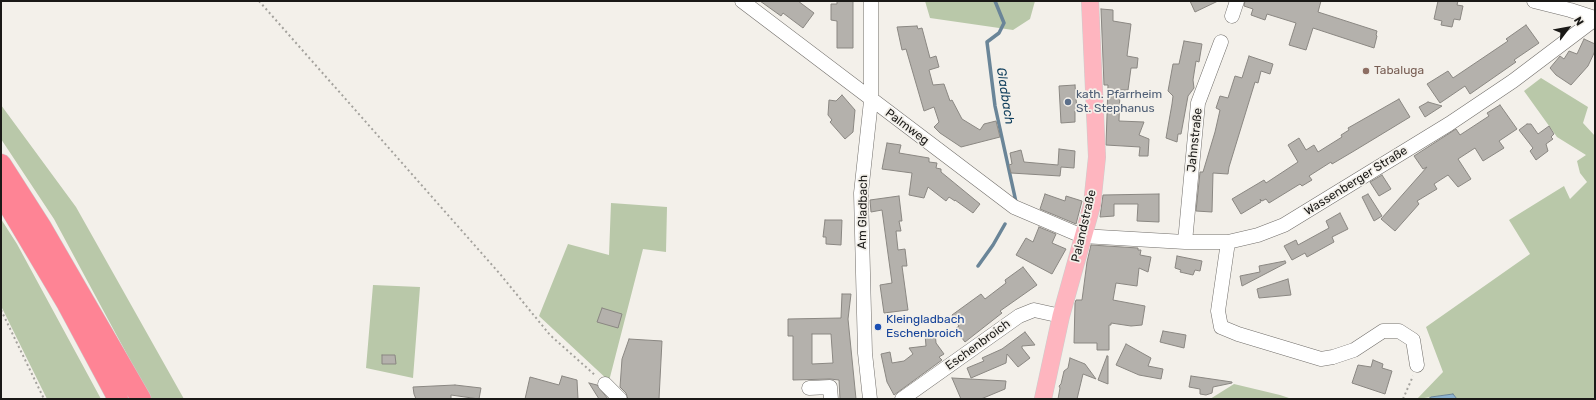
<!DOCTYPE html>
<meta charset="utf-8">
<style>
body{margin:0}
#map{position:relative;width:1596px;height:400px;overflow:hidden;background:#f3f0ea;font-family:Rubik,sans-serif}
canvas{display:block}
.frame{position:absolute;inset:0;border:2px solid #1a1917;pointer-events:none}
.north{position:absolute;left:1548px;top:8px;width:40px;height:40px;-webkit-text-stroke:3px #f3f0ea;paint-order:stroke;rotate:58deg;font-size:11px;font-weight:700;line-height:16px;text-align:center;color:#1a1917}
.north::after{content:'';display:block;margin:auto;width:14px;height:18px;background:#1a1917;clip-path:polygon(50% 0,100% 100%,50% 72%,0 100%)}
</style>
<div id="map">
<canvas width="1596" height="400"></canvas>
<div class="frame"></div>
<div class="north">N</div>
</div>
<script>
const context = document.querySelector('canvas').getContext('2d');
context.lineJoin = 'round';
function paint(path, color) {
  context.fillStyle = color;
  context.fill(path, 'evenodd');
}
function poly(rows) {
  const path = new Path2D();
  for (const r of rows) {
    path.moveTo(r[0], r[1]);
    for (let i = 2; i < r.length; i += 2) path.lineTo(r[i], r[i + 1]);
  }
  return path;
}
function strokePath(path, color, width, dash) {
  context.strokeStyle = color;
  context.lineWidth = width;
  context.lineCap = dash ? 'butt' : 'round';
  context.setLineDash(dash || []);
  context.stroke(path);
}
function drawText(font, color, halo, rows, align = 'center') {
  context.font = font + ' Rubik,sans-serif';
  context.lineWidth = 3.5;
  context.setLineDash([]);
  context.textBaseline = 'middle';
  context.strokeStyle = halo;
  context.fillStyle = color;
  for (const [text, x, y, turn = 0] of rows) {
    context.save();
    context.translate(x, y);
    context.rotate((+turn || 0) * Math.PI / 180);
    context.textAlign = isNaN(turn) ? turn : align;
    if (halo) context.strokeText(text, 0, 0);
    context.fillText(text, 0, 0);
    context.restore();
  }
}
paint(poly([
 [925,1,1035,1,1030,19,1013,30,930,18],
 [1541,78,1588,107,1583,123,1595,136,1595,399,1457,399,1453,394,1417,399,1443,372,1426,327,1530,254,1509,220,1564,186,1570,199,1587,182,1580,173,1577,161,1586,155,1557,137,1524,91],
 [1,105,76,207,184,399,151,399,54,219,1,139],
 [611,203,667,207,666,252,643,249,609,381,539,316,568,244,609,255],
 [1,219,17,244,101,399,47,399,1,306],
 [373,285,420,287,413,378,366,368],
 [1234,384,1280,395,1292,399,1210,399]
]), '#b9c8a9');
const water = poly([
 [1453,394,1457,399,1428,399,1431,397,1453,394]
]);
paint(water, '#8cb3d0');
strokePath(water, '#6a8598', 1);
strokePath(poly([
 [995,1,1004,23,999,33,987,42,995,106,1016,202],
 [978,266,993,245,1005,224]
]), '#6a8598', 3.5);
const building = poly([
 [760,1,798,1,814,13,803,28,783,13,781,16,760,1],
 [837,1,853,1,853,48,837,48,837,21,831,20,831,4,837,4,837,1],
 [1190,1,1218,1,1195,12,1190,1],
 [1245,1,1321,1,1318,12,1377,31,1376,35,1377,36,1374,48,1313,28,1306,50,1289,45,1296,23,1267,14,1265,20,1251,15,1253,9,1244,6,1245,1],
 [1438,1,1458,1,1457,5,1463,6,1460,20,1454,19,1452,27,1441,25,1442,21,1434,19,1438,1],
 [1101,9,1113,10,1113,21,1131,24,1127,56,1138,58,1137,68,1131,68,1128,90,1120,90,1119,121,1144,122,1139,135,1149,139,1148,156,1139,156,1140,147,1106,145,1108,85,1104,85,1101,9],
 [1526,25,1539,43,1514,60,1516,62,1470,94,1465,86,1440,103,1427,84,1448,71,1453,78,1508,41,1506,39,1526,25],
 [917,26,918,29,922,28,930,58,936,56,939,67,929,70,933,85,944,84,950,101,952,100,962,119,980,130,984,124,996,121,1000,137,961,147,940,133,934,127,939,122,934,107,924,111,906,49,902,50,897,27,917,26],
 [1584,39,1595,44,1595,51,1588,66,1571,85,1556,75,1550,68,1560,56,1564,59,1569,51,1577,54,1584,39],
 [1184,41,1202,44,1199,62,1196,61,1193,80,1194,88,1188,96,1181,134,1178,134,1177,142,1166,138,1172,104,1173,96,1168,91,1173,64,1179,64,1184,41],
 [1249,56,1273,64,1270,74,1261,71,1258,83,1255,82,1229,167,1228,174,1213,173,1212,212,1196,211,1200,172,1203,172,1215,132,1220,110,1216,108,1220,96,1228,98,1235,76,1242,78,1249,56],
 [1075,85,1077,111,1075,111,1075,122,1061,123,1059,86,1075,85],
 [842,95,855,110,853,132,845,139,830,122,832,120,828,115,829,100,836,101,842,95],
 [1399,99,1410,117,1354,151,1332,164,1331,162,1309,176,1312,180,1302,186,1300,184,1269,203,1266,199,1262,201,1260,199,1261,202,1241,214,1232,199,1264,180,1266,183,1298,162,1288,145,1299,138,1306,150,1314,145,1318,152,1342,137,1341,135,1349,130,1348,128,1399,99],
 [1428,102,1442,106,1425,117,1419,107,1428,102],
 [1500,105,1517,129,1499,141,1504,148,1483,161,1475,148,1458,159,1471,179,1458,187,1448,175,1434,184,1437,189,1417,201,1419,204,1395,231,1381,219,1427,167,1423,169,1414,156,1456,129,1460,135,1489,116,1487,113,1500,105],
 [1527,124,1531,124,1538,134,1549,126,1554,134,1551,137,1553,139,1546,144,1548,151,1536,160,1530,151,1533,148,1519,130,1527,124],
 [887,143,901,145,899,153,929,158,929,162,937,163,936,168,941,169,941,172,980,204,973,213,955,200,955,201,949,197,946,201,928,187,924,198,909,195,912,173,882,169,887,143],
 [1059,149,1075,151,1074,168,1061,167,1060,176,1011,173,1009,165,1012,164,1010,153,1021,150,1024,162,1058,165,1059,149],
 [1382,175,1391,189,1379,196,1370,182,1382,175],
 [1045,194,1065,201,1066,196,1082,201,1076,224,1040,209,1045,194],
 [1159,194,1159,222,1137,221,1138,204,1114,204,1114,216,1100,217,1103,195,1159,194],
 [1368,194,1382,216,1374,221,1362,197,1368,194],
 [899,196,902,221,899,221,901,231,896,231,898,250,905,249,907,266,902,266,908,310,884,313,880,285,892,283,882,210,871,212,870,200,899,196],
 [1340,213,1348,229,1332,237,1334,242,1307,257,1305,253,1292,260,1284,246,1296,240,1298,245,1329,228,1326,221,1340,213],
 [825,220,842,220,841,245,826,244,826,237,823,237,825,220],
 [1039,227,1056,234,1052,243,1066,249,1052,274,1016,255,1026,238,1033,242,1039,227],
 [1091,245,1138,248,1138,250,1141,250,1140,255,1151,257,1148,272,1139,268,1137,286,1116,283,1113,300,1145,306,1142,325,1131,326,1111,323,1111,325,1109,325,1109,350,1097,350,1097,343,1074,343,1075,303,1076,300,1082,300,1087,262,1091,245],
 [1177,256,1202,261,1200,271,1195,270,1193,275,1180,272,1181,270,1175,268,1177,256],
 [1285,261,1286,263,1242,286,1240,276,1260,272,1259,266,1285,261],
 [1023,267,1037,285,1000,311,1002,313,965,342,955,329,959,326,952,315,981,294,985,299,1006,283,1005,280,1023,267],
 [1288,279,1291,295,1259,298,1257,289,1288,279],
 [842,294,851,294,848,319,856,399,840,399,839,380,830,379,793,380,793,336,788,336,788,319,841,318,842,294],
 [812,334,831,334,833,363,812,364,812,334],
 [602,308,622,314,618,328,597,322,602,308],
 [1163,331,1186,335,1184,348,1160,342,1163,331],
 [935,332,936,343,944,354,939,357,942,360,894,395,887,382,881,354,890,352,892,363,904,361,913,354,909,348,926,346,925,334,935,332],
 [1025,332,1035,345,1022,346,1022,348,1030,358,1018,367,1007,354,1006,363,971,378,967,368,984,361,982,358,1002,349,1025,332],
 [629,339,662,341,659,399,628,399,626,393,620,387,622,359,629,339],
 [1126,344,1151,358,1148,366,1163,369,1161,379,1139,375,1116,365,1126,344],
 [382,355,395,355,396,364,382,364,382,355],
 [1107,356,1108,356,1108,384,1098,380,1107,356],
 [1070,358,1085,364,1096,379,1083,374,1077,399,1058,399,1060,388,1059,386,1061,384,1064,371,1068,368,1070,358],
 [1373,360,1383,364,1382,368,1392,371,1385,394,1352,383,1358,365,1371,367,1373,360],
 [562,376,577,380,578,399,525,399,530,377,559,385,562,376],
 [1191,376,1232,382,1232,383,1213,387,1212,393,1206,395,1200,394,1200,389,1189,387,1191,376],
 [952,378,1006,381,1005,389,981,399,961,399,952,378],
 [589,383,597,385,608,399,599,399,589,383],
 [455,385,481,388,479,399,451,395,451,399,416,399,414,394,413,387,455,385]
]);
paint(building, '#b4b1ac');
strokePath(building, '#8a8782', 1);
const minor = poly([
 [742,1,1014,207,1082,236,1185,242,1228,242,1258,235,1284,225,1449,124,1513,81,1595,19],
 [1534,1,1570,10,1595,18],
 [1232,16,1237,1],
 [1185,242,1198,103,1221,42],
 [1228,242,1218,311,1221,327,1238,334,1321,359,1333,357,1354,350,1383,331,1399,331,1413,340,1417,365],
 [605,384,620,399],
 [809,388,830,387,831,399],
 [870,399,865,353,861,193,871,101,871,1],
 [902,399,1019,316,1034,310,1061,316]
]);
const major = poly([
 [1043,399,1061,316,1092,205,1097,157,1090,1]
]);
const highway = poly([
 [1,164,42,228,141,399],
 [1,193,67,304,118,399]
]);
strokePath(minor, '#716e6a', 15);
strokePath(major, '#cdcccc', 18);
strokePath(highway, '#cdcccc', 21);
strokePath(poly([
 [259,1,500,274,550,335,596,376],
 [1,310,44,399],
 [1403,399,1413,376]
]), '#a4a29d', 2, [2, 3]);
strokePath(minor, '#fff', 14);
strokePath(major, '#feb5bf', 17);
strokePath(highway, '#fe8495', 20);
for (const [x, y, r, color] of [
 [1366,71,4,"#8d6e63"],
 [1068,102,4,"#5c6f8a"],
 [878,327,4,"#1a4fb4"]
]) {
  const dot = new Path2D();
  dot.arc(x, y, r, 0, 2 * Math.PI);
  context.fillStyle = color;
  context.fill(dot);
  strokePath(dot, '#f3f0ea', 1.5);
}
drawText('12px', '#785e54', '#f3f0ea', [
 ["Tabaluga",1374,71]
], 'left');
drawText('12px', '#4e5e75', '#f3f0ea', [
 ["kath. Pfarrheim",1076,95],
 ["St. Stephanus",1076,109]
], 'left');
drawText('12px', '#1a1917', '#f3f0ea', [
 ["Palmweg",907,127,37],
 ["Jahnstraße",1195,140,-84],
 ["Wassenberger Straße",1356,181,-32],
 ["Am Gladbach",863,212,-89],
 ["Palandstraße",1084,226,-77],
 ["Eschenbroich",978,345,-36]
]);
drawText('12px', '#164399', '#f3f0ea', [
 ["Kleingladbach",886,320],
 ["Eschenbroich",886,334]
], 'left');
drawText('italic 13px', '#0f3e5c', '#f3f0ea', [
 ["Gladbach",1005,96,81]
]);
</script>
